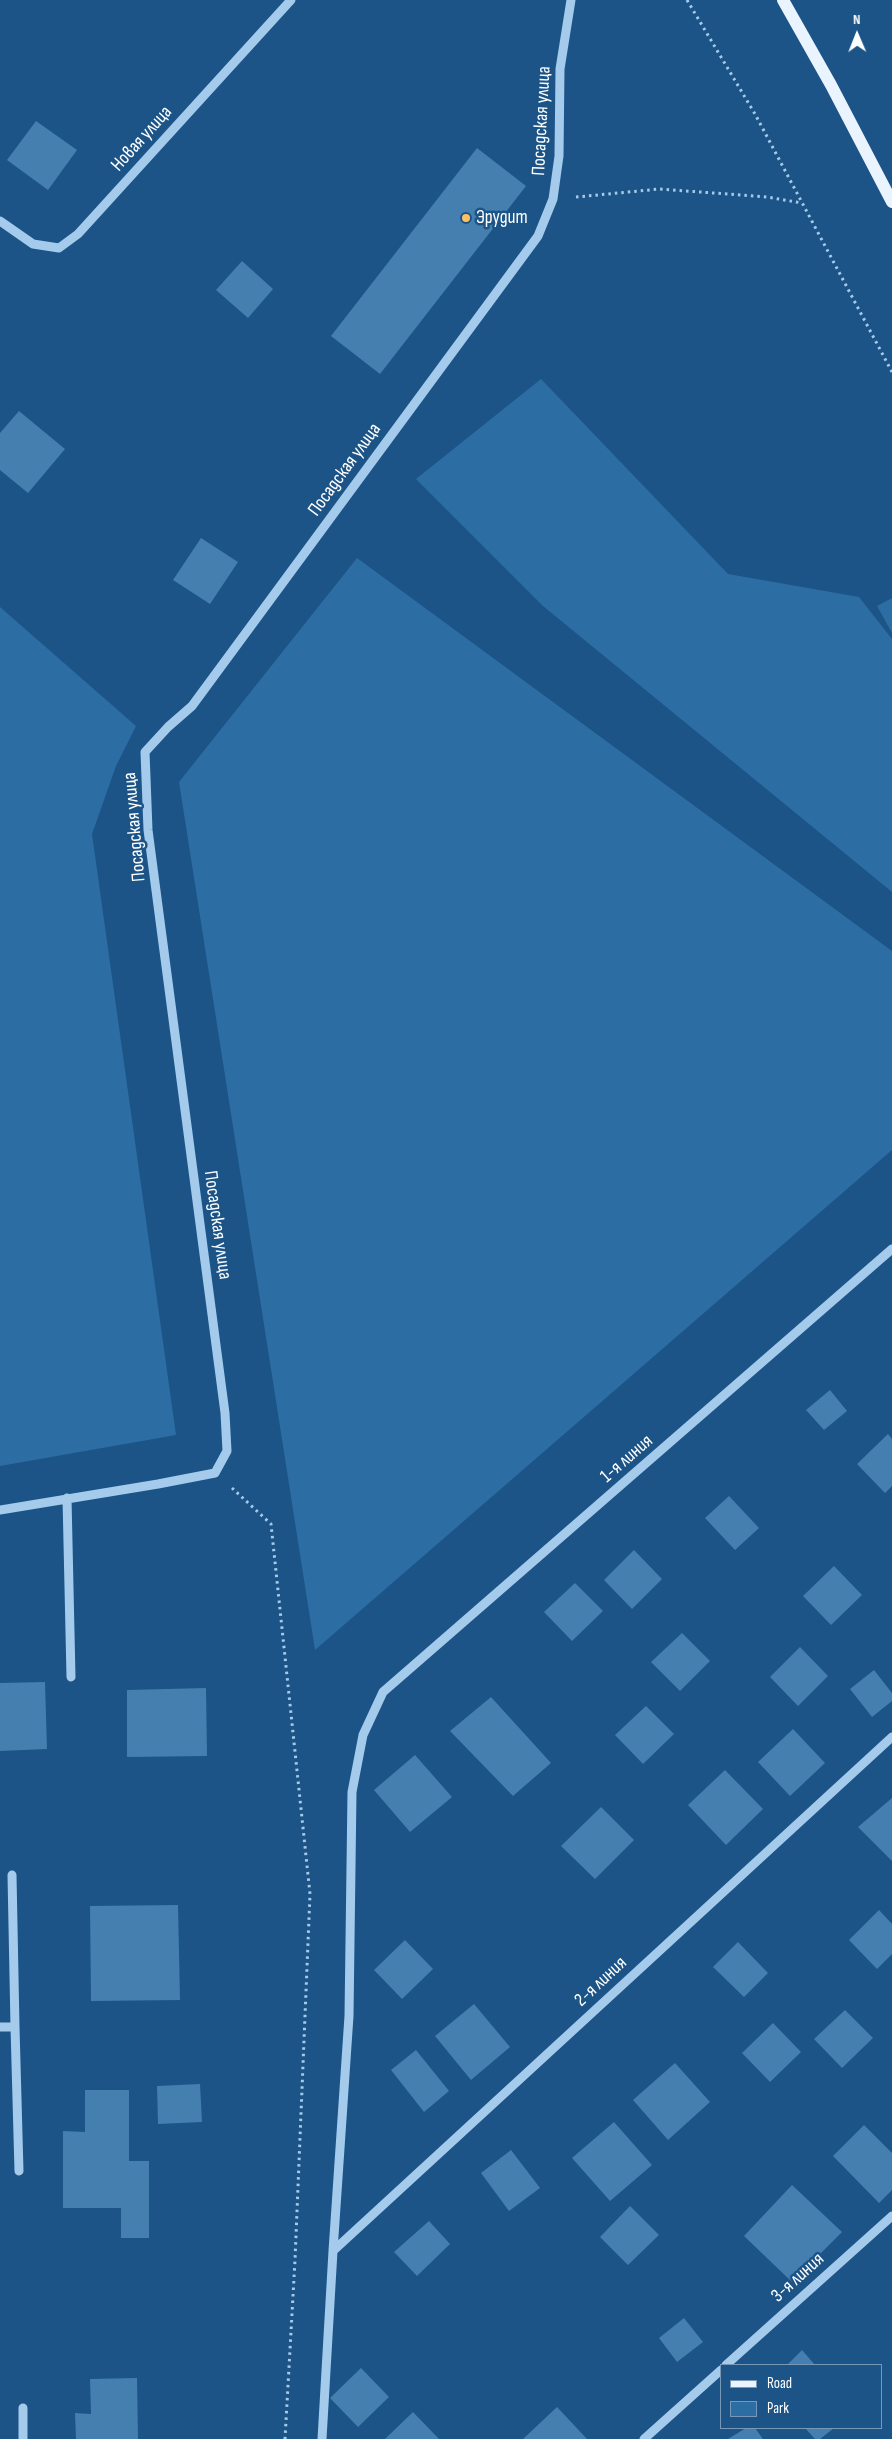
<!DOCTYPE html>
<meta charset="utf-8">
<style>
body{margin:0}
#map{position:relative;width:892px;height:2439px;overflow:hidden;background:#1c5487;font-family:"Sofia Sans Condensed",sans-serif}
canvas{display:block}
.legend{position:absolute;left:720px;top:2364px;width:162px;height:65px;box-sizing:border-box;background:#1c5487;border:1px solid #7798b7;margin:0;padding:6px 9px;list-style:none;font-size:15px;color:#fff}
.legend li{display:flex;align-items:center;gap:10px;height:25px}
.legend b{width:25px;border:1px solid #7798b7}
.north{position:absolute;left:832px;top:10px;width:50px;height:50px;-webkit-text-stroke:4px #1c5487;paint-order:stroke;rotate:359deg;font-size:14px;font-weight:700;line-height:20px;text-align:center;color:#fff}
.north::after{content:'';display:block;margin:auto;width:18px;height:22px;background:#fff;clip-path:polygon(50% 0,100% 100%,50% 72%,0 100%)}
</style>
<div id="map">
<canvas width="892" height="2439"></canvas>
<ul class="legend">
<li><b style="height:6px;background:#e9f4ff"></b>Road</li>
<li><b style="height:14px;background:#2c6da4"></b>Park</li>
</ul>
<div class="north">N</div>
</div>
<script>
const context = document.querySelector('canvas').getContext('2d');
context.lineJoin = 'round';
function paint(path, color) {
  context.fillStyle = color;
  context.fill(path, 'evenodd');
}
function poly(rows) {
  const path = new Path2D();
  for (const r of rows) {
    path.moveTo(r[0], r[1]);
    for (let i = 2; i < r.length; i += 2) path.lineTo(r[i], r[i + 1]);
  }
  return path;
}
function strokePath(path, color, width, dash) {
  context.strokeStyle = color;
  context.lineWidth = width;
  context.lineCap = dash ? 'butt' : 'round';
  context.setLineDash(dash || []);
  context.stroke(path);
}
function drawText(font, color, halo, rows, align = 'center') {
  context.font = font + ' "Sofia Sans Condensed",sans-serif';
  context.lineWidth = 5;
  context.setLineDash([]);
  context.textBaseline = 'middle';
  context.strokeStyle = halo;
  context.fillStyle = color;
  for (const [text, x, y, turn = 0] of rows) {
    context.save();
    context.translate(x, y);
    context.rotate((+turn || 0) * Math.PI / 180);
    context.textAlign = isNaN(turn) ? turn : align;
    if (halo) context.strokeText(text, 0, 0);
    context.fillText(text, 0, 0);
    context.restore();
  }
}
paint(poly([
 [541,379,728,574,859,597,892,639,892,892,543,606,416,479],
 [357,558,892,951,892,1150,315,1650,179,782],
 [892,598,892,633,877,606],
 [0,607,136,726,116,766,92,834,176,1435,0,1466]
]), '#2c6da4');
paint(poly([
 [36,121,77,150,48,190,7,160],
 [477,148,526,186,380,374,331,336],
 [242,261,273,289,248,318,216,290],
 [19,411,65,449,28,493,0,470,0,433],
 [201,538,238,562,210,604,173,580],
 [830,1390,847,1411,824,1430,806,1410],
 [888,1434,892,1439,892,1486,885,1493,857,1464],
 [729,1496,759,1528,735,1550,705,1518],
 [634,1550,662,1579,632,1609,604,1580],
 [834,1566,862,1595,831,1625,803,1596],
 [575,1583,603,1611,572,1641,544,1612],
 [682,1633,710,1661,680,1691,651,1662],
 [800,1647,828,1676,798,1706,770,1677],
 [874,1670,892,1693,892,1701,872,1717,850,1689],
 [45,1682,47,1749,0,1751,0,1683],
 [206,1688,207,1756,127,1757,127,1690],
 [491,1697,551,1763,513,1796,450,1731],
 [646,1706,674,1734,643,1764,615,1735],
 [793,1729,825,1763,790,1796,758,1762],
 [415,1755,452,1797,410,1832,374,1790],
 [725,1770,763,1809,726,1845,688,1805],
 [892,1798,892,1861,858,1827],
 [601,1807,634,1840,595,1879,561,1846],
 [178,1905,180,2000,91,2001,90,1906],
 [879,1910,892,1924,892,1954,877,1969,849,1940],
 [405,1940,433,1969,402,1999,374,1970],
 [738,1942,768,1973,744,1997,713,1967],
 [474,2004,510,2047,471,2080,435,2036],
 [845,2010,873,2038,842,2068,814,2039],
 [773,2023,801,2052,770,2082,742,2053],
 [416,2050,449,2091,424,2112,391,2070],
 [675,2063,710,2102,668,2140,633,2100],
 [200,2084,202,2122,158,2124,157,2086],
 [85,2090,129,2090,129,2161,149,2161,149,2238,121,2238,121,2208,63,2208,63,2131,85,2132],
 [614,2122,652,2165,610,2201,572,2158],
 [864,2125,892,2153,892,2190,879,2203,833,2156],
 [511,2150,540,2188,509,2211,481,2173],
 [792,2185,842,2232,792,2282,744,2236],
 [630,2206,659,2235,628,2265,600,2237],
 [429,2221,450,2244,417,2276,394,2252],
 [684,2318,703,2342,677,2362,659,2338],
 [802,2350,815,2365,787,2365],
 [361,2368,389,2397,358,2427,330,2398],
 [137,2378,138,2439,76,2439,75,2413,91,2414,90,2379],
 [557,2407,587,2439,523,2439],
 [413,2412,439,2439,385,2439],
 [746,2428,755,2428,763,2439,728,2439],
 [805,2428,834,2428,820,2439,815,2439]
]), '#447fb0');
strokePath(poly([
 [687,0,755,114,892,372],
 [576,197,660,189,767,197,802,203],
 [232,1488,271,1524,310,1894,295,2260,285,2439]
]), '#a4cbec', 3, [2.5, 4]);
strokePath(poly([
 [0,221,33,244,59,248,78,234,291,0],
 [67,1498,71,1677],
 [0,1510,158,1484,215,1473,227,1451,225,1413,148,830,145,752,168,727,192,706,538,236,553,199,559,156,560,69,571,0],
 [12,1875,15,2027],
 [0,2027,15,2027,19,2171],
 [333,2251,892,1737],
 [726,2365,892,2216],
 [23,2439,23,2408],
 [322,2439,333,2251,349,2016,352,1792,363,1735,383,1692,892,1249],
 [644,2439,721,2370]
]), '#a4cbec', 9);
strokePath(poly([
 [783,0,831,85,892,202]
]), '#e9f4ff', 12);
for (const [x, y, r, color] of [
 [466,218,5,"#fcc262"]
]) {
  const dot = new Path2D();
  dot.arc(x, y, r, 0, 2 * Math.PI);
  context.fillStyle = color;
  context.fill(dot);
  strokePath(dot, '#1c5487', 2);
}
drawText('19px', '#fff', '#1c5487', [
 ["Посадская улица",542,121,-87],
 ["Новая улица",142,139,-48],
 ["Посадская улица",345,470,-54],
 ["Посадская улица",135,827,-95],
 ["Посадская улица",217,1225,82],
 ["1-я линия",627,1459,-41],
 ["2-я линия",601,1982,-43],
 ["3-я линия",798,2278,-42]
]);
drawText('19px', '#fff', '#1c5487', [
 ["Эрудит",476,218]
], 'left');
</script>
